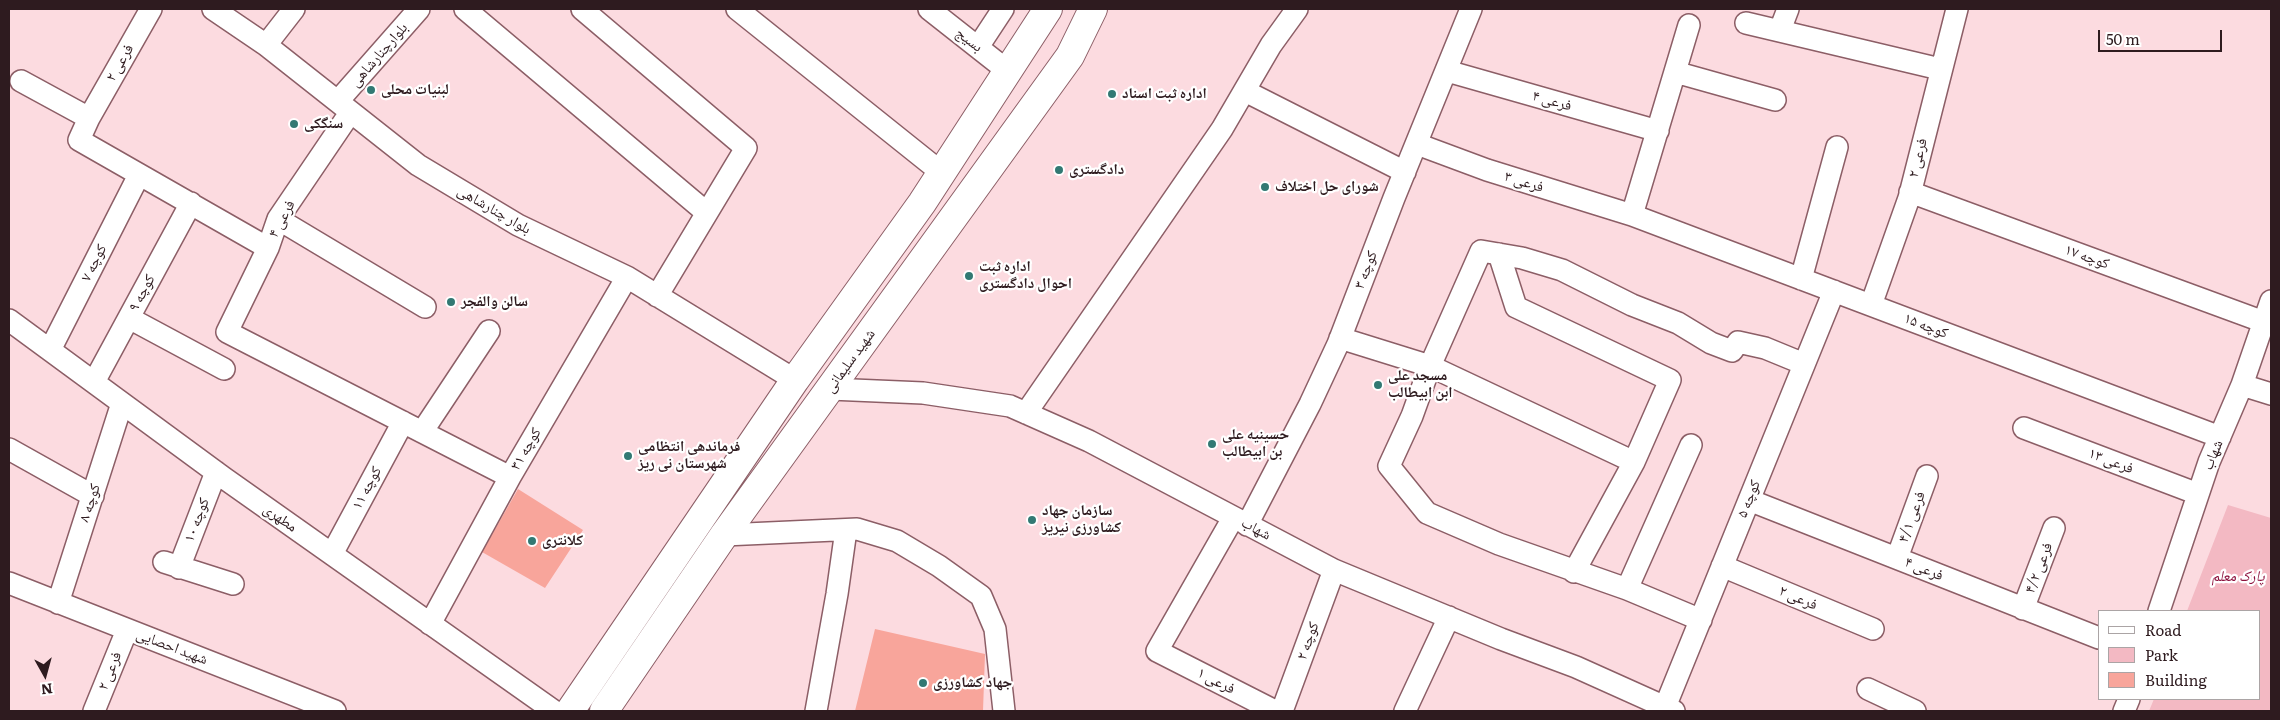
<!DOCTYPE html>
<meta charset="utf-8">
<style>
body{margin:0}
#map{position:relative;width:2280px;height:720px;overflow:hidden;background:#fcdbe0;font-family:Literata,serif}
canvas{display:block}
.frame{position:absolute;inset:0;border:10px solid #2e1b1f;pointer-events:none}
.legend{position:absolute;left:2098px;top:610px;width:162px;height:90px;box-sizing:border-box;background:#fff;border:1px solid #aba4a5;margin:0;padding:6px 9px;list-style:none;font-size:15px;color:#2e1b1f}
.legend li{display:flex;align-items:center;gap:10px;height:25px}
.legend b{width:25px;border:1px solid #aba4a5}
.north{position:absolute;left:20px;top:650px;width:50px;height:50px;-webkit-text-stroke:4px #fff;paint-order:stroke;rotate:173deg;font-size:14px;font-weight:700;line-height:20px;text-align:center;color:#2e1b1f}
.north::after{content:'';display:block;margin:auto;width:18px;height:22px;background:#2e1b1f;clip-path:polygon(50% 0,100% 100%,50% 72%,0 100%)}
.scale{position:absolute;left:2098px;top:30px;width:124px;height:22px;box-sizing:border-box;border:2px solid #2e1b1f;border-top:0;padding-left:6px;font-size:15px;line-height:18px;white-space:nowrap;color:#2e1b1f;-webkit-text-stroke:4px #fff;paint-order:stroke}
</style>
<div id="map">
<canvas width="2280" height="720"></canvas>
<div class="frame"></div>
<ul class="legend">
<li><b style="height:6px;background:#fff"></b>Road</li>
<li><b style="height:14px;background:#f3b9c3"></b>Park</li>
<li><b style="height:14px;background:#f8a59b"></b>Building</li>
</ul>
<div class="north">N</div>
<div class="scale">50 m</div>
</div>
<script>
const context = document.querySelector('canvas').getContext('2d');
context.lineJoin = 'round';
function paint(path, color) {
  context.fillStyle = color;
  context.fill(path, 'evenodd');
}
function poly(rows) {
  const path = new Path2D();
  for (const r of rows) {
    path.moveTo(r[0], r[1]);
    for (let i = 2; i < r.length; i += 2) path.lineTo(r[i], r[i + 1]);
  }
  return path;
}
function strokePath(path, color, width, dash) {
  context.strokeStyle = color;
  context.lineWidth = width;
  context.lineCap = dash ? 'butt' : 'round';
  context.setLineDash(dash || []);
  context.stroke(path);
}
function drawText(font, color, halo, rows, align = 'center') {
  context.font = font + ' Literata,"Noto Naskh Arabic",serif';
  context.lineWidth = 4.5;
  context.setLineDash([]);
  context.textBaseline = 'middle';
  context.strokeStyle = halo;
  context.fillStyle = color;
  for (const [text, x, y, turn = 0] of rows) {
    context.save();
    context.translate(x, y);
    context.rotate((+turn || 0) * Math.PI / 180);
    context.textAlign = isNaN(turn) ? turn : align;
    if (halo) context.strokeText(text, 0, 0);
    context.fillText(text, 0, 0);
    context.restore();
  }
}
paint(poly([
 [2228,505,2271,518,2271,711,2149,711,2154,699,2259,699,2259,611,2187,611]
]), '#f3b9c3');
paint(poly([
 [518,489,583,530,545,588,482,552],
 [875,629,985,654,983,711,855,711]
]), '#f8a59b');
const minor = poly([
 [213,9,266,45,418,165,518,225,627,277,795,380],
 [465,9,707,213],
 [582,9,746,148,657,296],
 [737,9,942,173],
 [929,9,1009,72],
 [1746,23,1940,69],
 [1780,30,1788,9],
 [266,45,294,9],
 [978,47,1003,9],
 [1447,71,1658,131],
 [1675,72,1775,100],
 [21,81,89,118,79,140,268,248],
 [1245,91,1405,172],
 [338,101,419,9],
 [350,113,278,219,268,248,227,332,510,477],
 [89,118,151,9],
 [1417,144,1487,170,1632,215,2220,437],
 [1910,192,2264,322],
 [1632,215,1689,25],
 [278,219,425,307],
 [1499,254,1516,307,1670,380,1634,462,1574,572],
 [1801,279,1837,147],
 [1871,305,1909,198,1957,9],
 [129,318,224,369],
 [9,320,224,478,554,711],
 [1340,338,1430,366,1634,462],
 [50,350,139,175],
 [94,382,191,203],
 [2242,385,2271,394],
 [830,389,923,393,1010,406,1089,441,1334,570,1501,639,1576,667,1674,711],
 [1026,413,1222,129,1271,45,1297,9],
 [2024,428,2198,494],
 [422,432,489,331],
 [9,449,93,496],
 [1749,500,2099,638],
 [1233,518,1157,651,1275,711],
 [1247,525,1310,404,1338,344,1394,198,1471,9],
 [724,535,857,529,897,541,939,566,981,596,995,629,1004,711],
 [332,554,403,422],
 [1897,558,1927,476],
 [164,562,233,584],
 [1722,566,1873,629],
 [179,568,216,472],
 [9,583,335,711],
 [1627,589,1691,445],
 [58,603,122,403],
 [2023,609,2054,528],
 [2159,611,2209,462,2242,385,2271,301],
 [1701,620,1627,589,1499,544,1427,513,1389,466,1412,416,1430,366,1481,251,1522,258,1562,270,1632,305,1678,323,1711,343,1732,351,1738,342,1765,348,1804,364],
 [430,624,510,477,627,277],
 [1868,689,1915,711],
 [1665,707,1834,291],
 [94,711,127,630],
 [816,711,837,594,846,530],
 [1282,711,1334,570],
 [1405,711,1449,617],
 [2124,711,2129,699]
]);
const major = poly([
 [570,711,795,380,922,203,1048,9],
 [604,711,724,535,1070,56,1093,9]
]);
strokePath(minor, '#8c5e66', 24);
strokePath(major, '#8c5e66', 30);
strokePath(minor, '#fff', 21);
strokePath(major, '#fff', 28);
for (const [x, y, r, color] of [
 [371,90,5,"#327973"],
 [1112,94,5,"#327973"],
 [294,124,5,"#327973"],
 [1059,170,5,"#327973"],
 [1265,187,5,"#327973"],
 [969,276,5,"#327973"],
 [451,302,5,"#327973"],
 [1378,385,5,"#327973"],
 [1212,444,5,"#327973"],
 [628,456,5,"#327973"],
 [1032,520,5,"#327973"],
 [532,541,5,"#327973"],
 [923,683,5,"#327973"]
]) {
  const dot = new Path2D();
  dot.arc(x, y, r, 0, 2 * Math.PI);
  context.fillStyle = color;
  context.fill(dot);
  strokePath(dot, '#fff', 2);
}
drawText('15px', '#2e1b1f', '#fff', [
 ["بسیج",969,40,38],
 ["بلوارچنارشاهی",379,55,-49],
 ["فرعی ۲",120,63,-60],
 ["فرعی ۴",1552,101,16],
 ["فرعی ۲",1918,158,-76],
 ["فرعی ۳",1524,182,17],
 ["بلوار چنارشاهی",494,210,30],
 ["فرعی ۴",282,219,-62],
 ["کوچه ۱۷",2087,257,20],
 ["کوچه ۷",94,263,-63],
 ["کوچه ۳",1366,270,-69],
 ["کوچه ۹",142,293,-62],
 ["کوچه ۱۵",1926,326,21],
 ["شهید سلیمانی",850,361,-54],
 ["کوچه ۳۱",526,449,-60],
 ["شهاب",2213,455,-68],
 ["فرعی ۱۳",2111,461,21],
 ["کوچه ۱۱",367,488,-62],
 ["کوچه ۵",1749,499,-68],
 ["کوچه ۸",90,503,-72],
 ["فرعی ۴/۱",1912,517,-70],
 ["مطهری",280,518,35],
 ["کوچه ۱۰",197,520,-69],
 ["شهاب",1256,529,28],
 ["فرعی ۴/۲",2039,568,-69],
 ["فرعی ۴",1924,569,22],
 ["فرعی ۲",1798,598,23],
 ["کوچه ۲",1308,641,-70],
 ["شهید احصایی",172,647,21],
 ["فرعی ۲",110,671,-68],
 ["فرعی ۱",1216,681,27]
]);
drawText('bold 15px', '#2e1b1f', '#fff', [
 ["لبنیات محلی",381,90],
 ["اداره ثبت اسناد",1122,94],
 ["سنگکی",304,124],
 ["دادگستری",1069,170],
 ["شورای حل اختلاف",1275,187],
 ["اداره ثبت",979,267],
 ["احوال دادگستری",979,284],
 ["سالن والفجر",461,302],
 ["مسجد علی",1388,376],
 ["ابن ابیطالب",1388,393],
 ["حسینیه علی",1222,435],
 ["بن ابیطالب",1222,452],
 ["فرماندهی انتظامی",638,447],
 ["شهرستان نی ریز",638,464],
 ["سازمان جهاد",1042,511],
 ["کشاورزی نیریز",1042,528],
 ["کلانتری",542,541],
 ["جهاد کشاورزی",933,683]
], 'left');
drawText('italic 15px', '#8b113d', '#fff', [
 ["پارک معلم",2238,577]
]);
</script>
